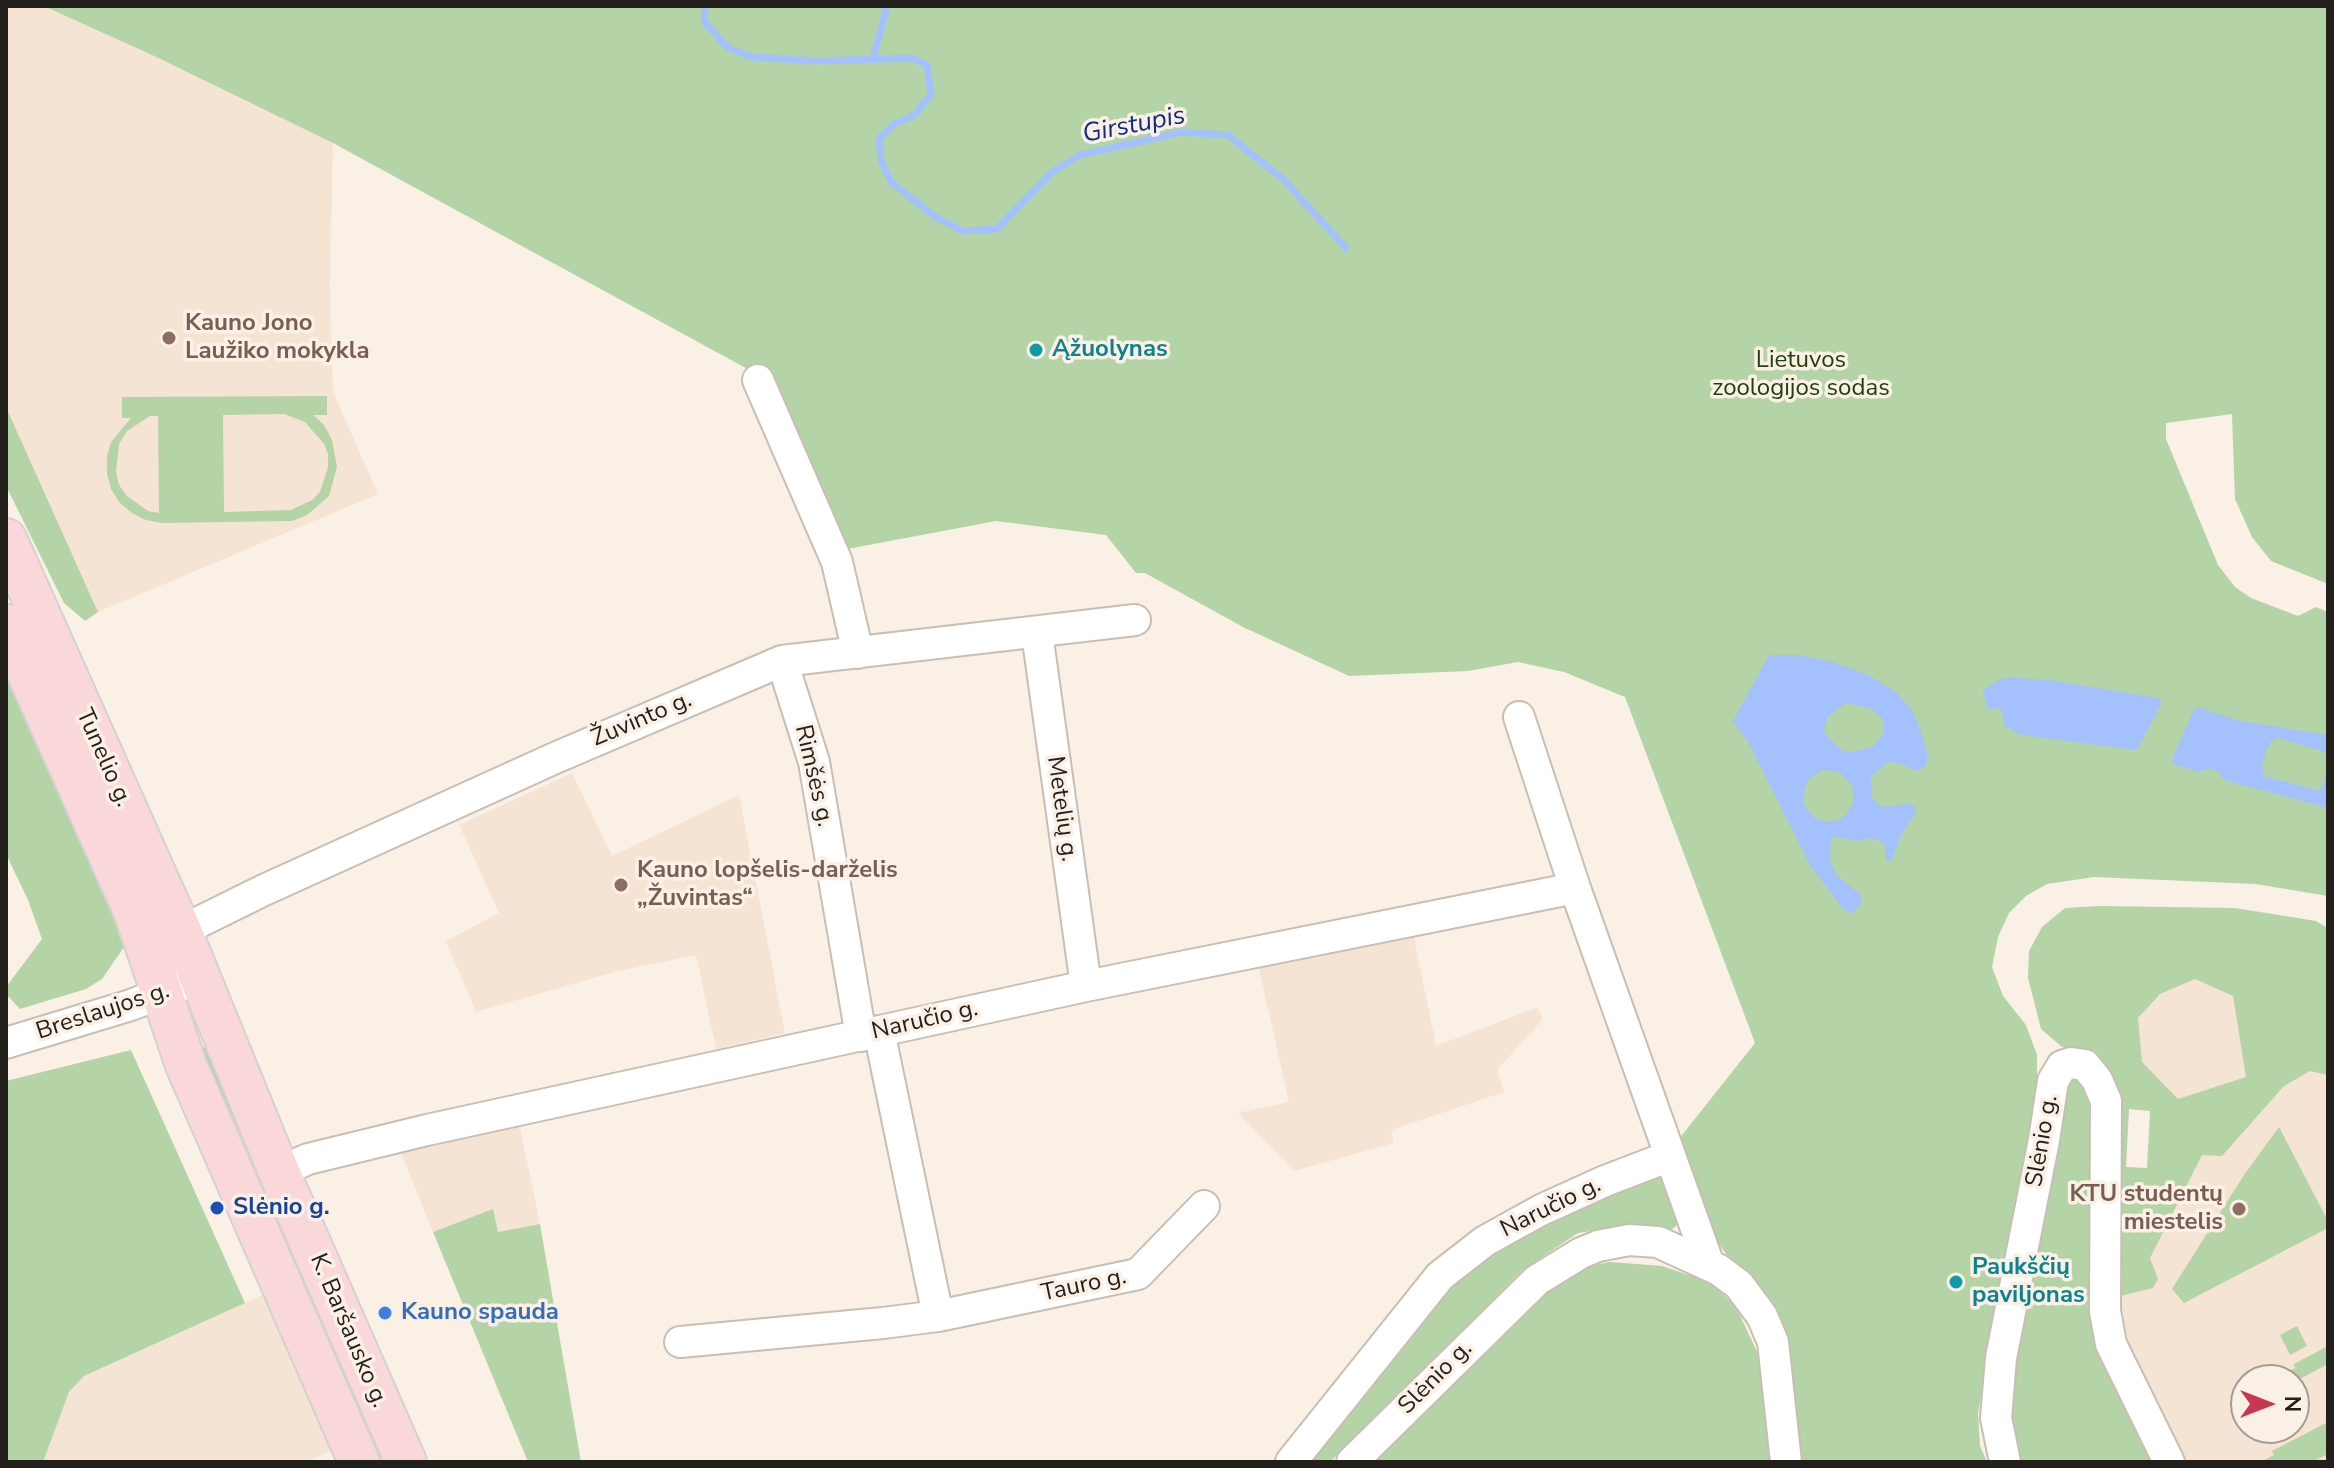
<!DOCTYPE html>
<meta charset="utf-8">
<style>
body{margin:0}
#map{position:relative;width:2334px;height:1468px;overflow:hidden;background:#fbf0e5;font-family:"Nunito Sans",sans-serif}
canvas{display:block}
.frame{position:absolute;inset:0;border:8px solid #231f1b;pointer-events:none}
.north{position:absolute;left:2230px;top:1364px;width:80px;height:80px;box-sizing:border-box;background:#fbf0e5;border:2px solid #a59c94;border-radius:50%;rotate:90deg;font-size:22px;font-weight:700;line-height:32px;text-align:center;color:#231f1b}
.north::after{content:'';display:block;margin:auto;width:28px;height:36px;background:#c73753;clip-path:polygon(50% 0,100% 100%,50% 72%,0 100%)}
</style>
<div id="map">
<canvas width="2334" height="1468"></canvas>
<div class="frame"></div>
<div class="north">N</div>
</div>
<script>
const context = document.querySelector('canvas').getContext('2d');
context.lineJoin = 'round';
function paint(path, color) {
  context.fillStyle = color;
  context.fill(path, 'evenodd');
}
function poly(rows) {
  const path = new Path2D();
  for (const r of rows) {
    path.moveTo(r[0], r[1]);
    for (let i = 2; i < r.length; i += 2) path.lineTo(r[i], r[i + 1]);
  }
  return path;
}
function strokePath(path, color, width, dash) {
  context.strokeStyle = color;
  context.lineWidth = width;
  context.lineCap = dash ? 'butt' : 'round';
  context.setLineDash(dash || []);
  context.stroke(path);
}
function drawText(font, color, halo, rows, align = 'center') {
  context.font = font + ' "Nunito Sans",sans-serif';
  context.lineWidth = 7;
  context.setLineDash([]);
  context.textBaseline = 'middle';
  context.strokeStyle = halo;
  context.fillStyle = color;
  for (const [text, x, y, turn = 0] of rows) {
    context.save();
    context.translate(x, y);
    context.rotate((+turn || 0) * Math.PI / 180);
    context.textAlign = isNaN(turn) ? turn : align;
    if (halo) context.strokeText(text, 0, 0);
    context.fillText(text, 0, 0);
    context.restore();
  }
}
paint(poly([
 [6,6,48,8,152,55,333,143,330,284,333,392,378,494,98,612,6,407],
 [572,773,612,856,739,795,785,1033,716,1049,696,955,614,972,476,1012,446,941,499,913,459,825],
 [1413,932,1436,1046,1538,1007,1542,1020,1497,1070,1504,1092,1391,1130,1394,1143,1294,1171,1238,1113,1289,1102,1258,965],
 [2168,957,2328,1017,2328,1462,2087,1462,2091,1268,2173,1150,2110,1025],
 [2246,1380,2294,1380,2294,1428,2246,1428],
 [518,1117,540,1224,498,1232,492,1210,433,1232,401,1153],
 [265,1294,334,1450,305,1462,43,1462,69,1392,84,1376]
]), '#f5e4d3');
paint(poly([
 [17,6,2328,6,2328,584,2271,561,2252,537,2235,499,2232,414,2166,423,2166,439,2218,565,2235,587,2251,598,2298,616,2316,607,2328,612,2328,896,2256,884,2094,877,2047,884,2026,896,2009,913,1998,937,1992,967,2003,996,2026,1025,2037,1055,2037,1094,1978,1413,1980,1446,1987,1462,1798,1462,1734,1265,1702,1220,1675,1144,1755,1043,1625,697,1564,672,1518,662,1468,671,1349,676,1243,627,1145,573,1136,573,1106,535,996,521,842,550,764,378,333,143,152,55,48,8],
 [327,396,327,415,313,415,324,425,332,440,337,467,329,496,307,515,292,521,162,523,146,520,132,513,120,503,111,489,107,474,107,457,111,442,131,418,122,418,122,397],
 [284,414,305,422,324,444,328,454,328,467,320,492,312,500,291,510,224,512,223,415],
 [150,416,158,416,159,513,148,511,127,496,119,485,116,471,119,444,127,431],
 [6,407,98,612,85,621,64,603,6,486],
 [6,671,111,904,126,944,102,979,86,989,20,1009,6,994,6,987,42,939,28,900,6,854],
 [2101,906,2235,908,2316,921,2328,928,2328,1075,2310,1071,2284,1086,2222,1156,2202,1155,2150,1258,2158,1279,2153,1288,2116,1297,2092,1055,2075,1047,2062,1047,2041,1029,2028,978,2029,951,2042,927,2065,908],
 [2195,979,2233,996,2246,1077,2178,1099,2142,1062,2138,1018,2160,994],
 [2129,1109,2150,1111,2147,1168,2126,1167],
 [210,1045,388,1462,379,1462,321,1334,202,1048],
 [131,1050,245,1303,84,1376,69,1392,43,1462,6,1462,6,1081],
 [2082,1079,2095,1103,2094,1316,2158,1462,2021,1462,2012,1438,2008,1405,2011,1372,2066,1086,2073,1080],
 [2279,1127,2328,1221,2328,1228,2184,1303,2172,1289,2244,1175],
 [1665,1166,1682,1211,1678,1224,1669,1232,1622,1226,1578,1233,1524,1269,1330,1462,1306,1462,1452,1279,1490,1250],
 [493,1209,498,1232,540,1224,581,1462,528,1462,433,1232],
 [1610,1262,1662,1266,1710,1282,1736,1307,1761,1360,1775,1462,1367,1462,1503,1320,1578,1268],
 [2297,1326,2307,1346,2290,1355,2280,1335],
 [2328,1346,2328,1364,2294,1382,2280,1380,2279,1377,2295,1368,2294,1364],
 [2328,1422,2328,1454,2312,1462,2261,1462,2274,1455,2272,1451]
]), '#b4d3a7');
paint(poly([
 [1769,655,1799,655,1833,662,1868,675,1896,692,1912,710,1922,734,1927,754,1927,762,1924,767,1916,771,1899,763,1888,762,1871,776,1872,797,1877,804,1885,807,1908,804,1916,807,1916,811,1900,838,1893,858,1890,861,1886,860,1885,846,1878,840,1870,838,1861,841,1835,837,1831,839,1830,861,1837,876,1860,894,1862,901,1854,912,1848,913,1841,906,1810,865,1748,742,1733,721],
 [1845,703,1869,708,1878,714,1884,722,1884,732,1874,746,1852,752,1843,751,1825,734,1824,730,1828,717],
 [1822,770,1840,772,1852,786,1854,802,1845,816,1837,820,1829,822,1814,818,1804,804,1803,796,1808,780],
 [2005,677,2049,680,2157,698,2162,702,2137,750,2021,735,2005,726,2002,711,1996,708,1988,710,1983,690],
 [2197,707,2240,721,2328,735,2328,753,2276,737,2267,748,2262,766,2264,776,2320,791,2328,770,2328,808,2224,780,2219,772,2210,768,2199,772,2173,764,2172,760,2194,709]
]), '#a4c1fd');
strokePath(poly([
 [705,6,704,21,727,47,751,57,818,61,912,58,927,65,931,95,913,116,894,124,879,139,881,160,891,182,934,216,962,231,997,229,1052,172,1080,155,1182,132,1228,135,1283,179,1346,248],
 [873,58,887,6]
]), '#a4c1fd', 7);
const minor = poly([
 [758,380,837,562,858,653],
 [1037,633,1086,986],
 [782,661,814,762,861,1036],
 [1519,717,1575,888,1709,1265],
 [181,931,264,890,555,758,782,661,1135,620],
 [879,1031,938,1316],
 [6,1043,131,1005,200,978],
 [279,1172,308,1159,427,1130,1086,986,1575,888],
 [680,1342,883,1323,938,1316,1138,1274,1204,1206],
 [1291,1462,1440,1276,1485,1241,1541,1210,1605,1181,1670,1156],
 [1352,1462,1537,1280,1581,1253,1598,1246,1629,1240,1658,1242,1719,1270,1739,1285,1762,1316,1773,1342,1786,1462],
 [2005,1462,1996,1418,2001,1358,2044,1140,2053,1081,2062,1066,2071,1063,2085,1065,2097,1080,2106,1101,2105,1311,2111,1344,2169,1462]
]);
const major = poly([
 [6,539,181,931,279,1172,406,1462],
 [6,625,134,911,186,1065,359,1462]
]);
strokePath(minor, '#c8beb3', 34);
strokePath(major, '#d3d2d1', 44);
strokePath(minor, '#fff', 30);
strokePath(major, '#fad7d9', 40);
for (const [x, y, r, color] of [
 [169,338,8,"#8d6e63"],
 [1036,350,8,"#0f9aa8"],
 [621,885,8,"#8d6e63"],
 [217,1208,8,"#1a4fb4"],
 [2239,1209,8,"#8d6e63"],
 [1956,1282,8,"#0f9aa8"],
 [385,1313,8,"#3f7fe0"]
]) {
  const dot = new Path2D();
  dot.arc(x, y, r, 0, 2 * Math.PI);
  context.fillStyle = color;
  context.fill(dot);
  strokePath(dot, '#fbf0e5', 3);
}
drawText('bold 24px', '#785e54', '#fbf0e5', [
 ["Kauno Jono",185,324],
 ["Laužiko mokykla",185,352],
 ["Kauno lopšelis-darželis",637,871],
 ["„Žuvintas“",637,899],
 ["KTU studentų",2223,1195,"right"],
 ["miestelis",2223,1223,"right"]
], 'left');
drawText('bold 24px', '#0d838f', '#fbf0e5', [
 ["Ąžuolynas",1052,350],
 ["Paukščių",1972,1268],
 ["paviljonas",1972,1296]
], 'left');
drawText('24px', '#1e3f0b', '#fbf0e5', [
 ["Lietuvos",1801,361],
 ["zoologijos sodas",1801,389]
]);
drawText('24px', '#231f1b', '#fbf0e5', [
 ["Žuvinto g.",642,720,-23],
 ["Tunelio g.",103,758,66],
 ["Rimšės g.",813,776,77],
 ["Metelių g.",1061,809,82],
 ["Breslaujos g.",103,1012,-18],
 ["Naručio g.",925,1021,-13],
 ["Slėnio g.",2043,1141,-80],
 ["Naručio g.",1551,1208,-26],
 ["Tauro g.",1084,1286,-12],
 ["K. Baršausko g.",348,1331,67],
 ["Slėnio g.",1436,1378,-45]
]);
drawText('bold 24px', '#164399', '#fbf0e5', [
 ["Slėnio g.",233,1208]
], 'left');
drawText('bold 24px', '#366cbe', '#fbf0e5', [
 ["Kauno spauda",401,1313]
], 'left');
drawText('italic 26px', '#112f82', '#fbf0e5', [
 ["Girstupis",1134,126,-11]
]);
</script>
